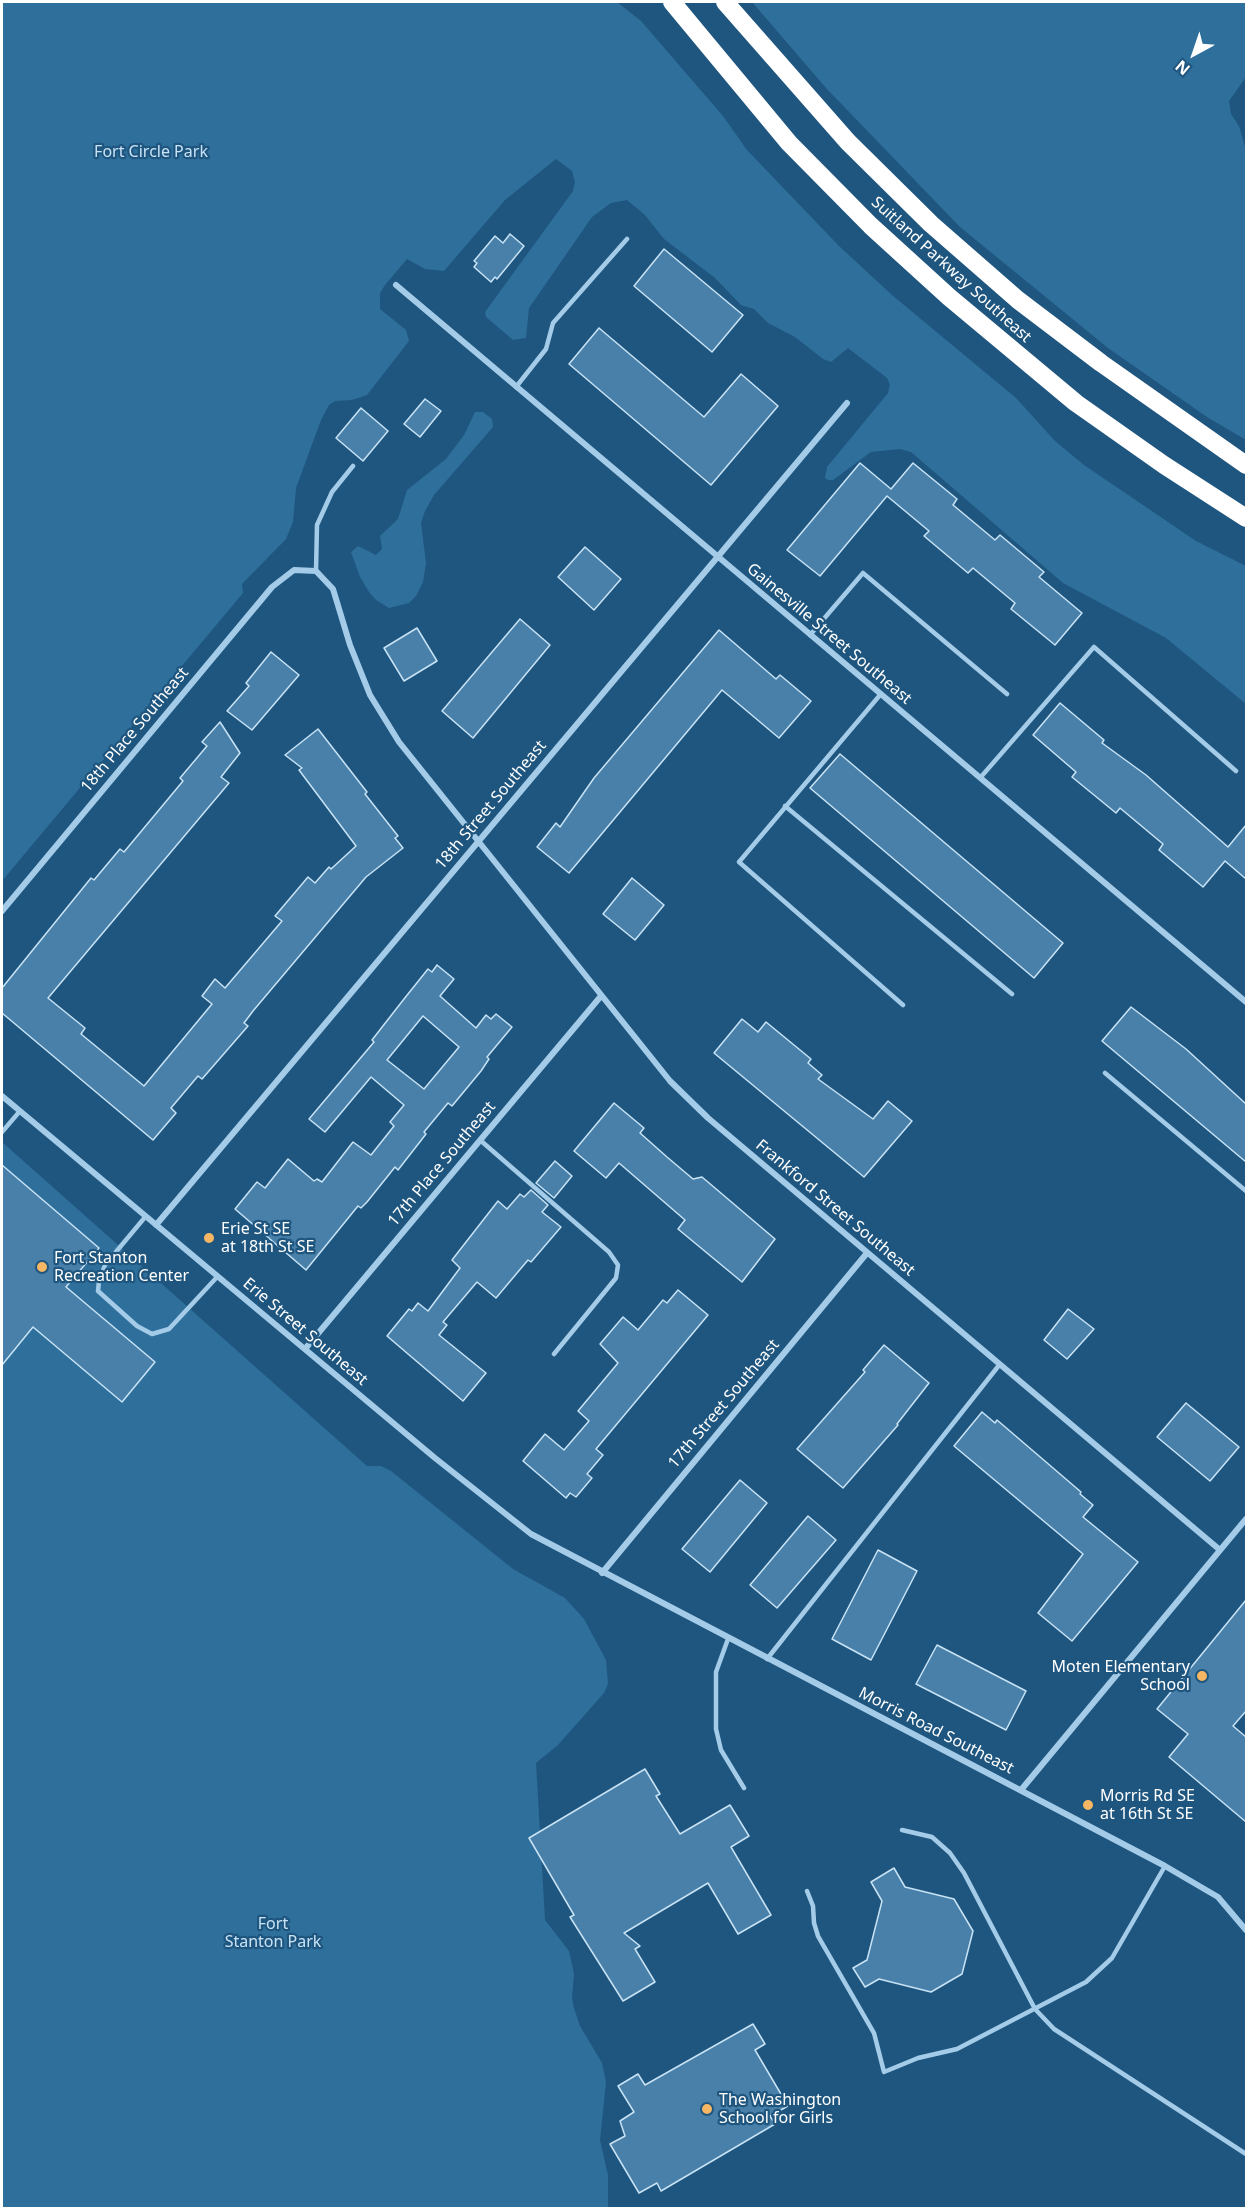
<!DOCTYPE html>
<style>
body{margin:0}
#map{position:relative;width:1248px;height:2210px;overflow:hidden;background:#1f567f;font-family:"Noto Sans",sans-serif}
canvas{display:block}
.frame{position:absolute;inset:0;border:3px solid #fff;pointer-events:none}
.north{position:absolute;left:1164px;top:24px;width:60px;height:60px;-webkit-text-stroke:4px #1f567f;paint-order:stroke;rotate:220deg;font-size:16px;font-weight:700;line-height:24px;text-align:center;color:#fff}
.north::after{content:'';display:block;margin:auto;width:21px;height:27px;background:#fff;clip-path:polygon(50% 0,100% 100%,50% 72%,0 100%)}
</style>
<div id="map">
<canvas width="1248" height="2210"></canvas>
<div class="frame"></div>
<div class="north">N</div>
</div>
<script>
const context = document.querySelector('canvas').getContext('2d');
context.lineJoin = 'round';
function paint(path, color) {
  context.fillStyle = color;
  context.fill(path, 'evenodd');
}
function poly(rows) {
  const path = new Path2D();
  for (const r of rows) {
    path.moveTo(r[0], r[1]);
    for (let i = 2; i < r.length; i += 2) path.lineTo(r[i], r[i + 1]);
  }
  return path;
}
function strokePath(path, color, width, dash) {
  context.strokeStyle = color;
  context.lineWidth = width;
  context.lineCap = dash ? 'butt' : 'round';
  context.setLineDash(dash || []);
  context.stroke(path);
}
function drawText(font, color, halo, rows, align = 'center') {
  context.font = font + ' "Noto Sans",sans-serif';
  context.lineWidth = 4.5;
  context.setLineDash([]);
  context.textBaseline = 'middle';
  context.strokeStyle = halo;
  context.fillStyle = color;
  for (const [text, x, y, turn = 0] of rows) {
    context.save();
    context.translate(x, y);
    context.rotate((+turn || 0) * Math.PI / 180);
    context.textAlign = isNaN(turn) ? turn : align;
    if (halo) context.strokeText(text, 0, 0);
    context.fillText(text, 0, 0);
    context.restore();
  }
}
paint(poly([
 [2,2,617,2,641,21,723,116,747,150,839,246,892,295,1016,398,1055,441,1084,465,1196,541,1246,566,1246,704,1166,638,1063,583,911,452,900,449,871,452,833,480,828,480,825,478,827,467,888,393,890,385,887,378,848,348,831,362,823,359,795,337,768,323,754,309,741,305,715,278,664,239,645,215,627,200,611,203,592,217,529,308,526,338,513,340,486,317,485,312,573,191,575,182,572,171,556,159,505,200,444,271,425,269,407,259,385,285,380,293,380,309,406,330,409,341,367,395,352,400,335,401,329,405,321,420,296,488,293,522,286,539,242,584,243,593,2,881],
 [752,2,1246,2,1246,77,1229,101,1231,114,1239,126,1246,150,1246,440,1207,417,1108,348,960,227,826,88],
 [475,412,483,412,492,419,493,427,434,495,425,511,421,523,426,563,423,582,416,596,409,603,389,608,376,600,369,592,360,577,351,552,358,546,376,555,382,549,380,536,398,519,407,490,446,459,464,435],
 [2,1142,367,1466,381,1466,391,1471,513,1569,565,1598,584,1619,606,1660,608,1684,604,1693,558,1745,536,1763,545,1920,569,1951,574,1974,572,1998,574,2008,580,2026,602,2063,606,2082,600,2140,608,2175,608,2208,2,2208]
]), '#2f6f9b');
const building = poly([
 [510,234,524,246,497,279,495,277,491,282,474,267,477,263,474,261,495,236,503,243,510,234],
 [664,249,743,315,712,352,634,286,664,249],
 [599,328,704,417,741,374,778,406,711,485,569,364,599,328],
 [425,399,441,411,420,437,404,424,425,399],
 [361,408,388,431,363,461,336,438,361,408],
 [860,463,891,489,913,463,957,499,953,505,995,540,1000,535,1044,572,1039,577,1082,613,1055,645,1011,609,1015,603,973,568,968,573,924,536,929,531,887,496,820,576,787,550,860,463],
 [585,547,621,579,594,610,558,577,585,547],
 [520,619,550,645,473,738,442,711,520,619],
 [417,628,437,661,404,681,384,648,417,628],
 [719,630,776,679,780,675,811,701,779,738,722,690,569,873,537,847,556,823,560,827,594,778,719,630],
 [271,652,299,675,252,730,227,711,249,686,246,683,271,652],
 [1060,703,1104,740,1102,743,1146,775,1228,847,1246,825,1246,879,1225,861,1203,887,1159,850,1163,844,1120,808,1116,813,1072,777,1076,772,1033,735,1060,703],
 [220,722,240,753,221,777,229,783,48,998,85,1028,81,1034,144,1086,212,1004,202,996,215,979,225,988,282,921,275,916,308,877,315,883,329,867,331,869,356,846,299,770,302,768,285,755,318,729,367,792,365,794,398,836,395,838,403,848,366,877,253,1011,244,1023,248,1026,202,1079,198,1076,171,1108,176,1113,153,1140,2,1013,2,988,91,878,94,880,120,849,124,852,183,781,180,778,207,746,202,742,220,722],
 [840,754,1063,943,1034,978,810,788,840,754],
 [632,878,664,905,635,940,603,914,632,878],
 [437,965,454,979,440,996,476,1028,486,1015,491,1019,496,1014,512,1027,487,1057,489,1059,481,1071,452,1106,448,1103,424,1132,426,1134,398,1170,395,1167,367,1202,361,1208,358,1206,306,1270,235,1209,257,1182,265,1188,288,1159,314,1181,317,1179,322,1182,353,1142,371,1155,394,1126,390,1122,404,1105,371,1077,325,1132,309,1119,374,1042,372,1040,404,999,428,969,432,972,437,965],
 [423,1016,459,1047,424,1089,387,1060,423,1016],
 [1131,1007,1186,1049,1246,1104,1246,1162,1102,1041,1131,1007],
 [742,1019,758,1032,766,1022,811,1059,808,1063,822,1075,818,1079,873,1119,888,1101,912,1121,864,1177,714,1053,742,1019],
 [614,1103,644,1128,640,1133,667,1157,693,1179,702,1177,775,1239,742,1282,678,1229,685,1220,619,1163,606,1178,574,1151,614,1103],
 [555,1161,572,1176,554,1198,536,1183,555,1161],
 [2,1165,99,1248,66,1287,155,1362,122,1402,33,1327,2,1365,2,1165],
 [531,1190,548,1205,542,1212,561,1227,531,1262,528,1260,496,1298,477,1282,443,1322,447,1325,439,1335,486,1373,463,1401,387,1336,409,1309,412,1311,418,1303,428,1311,460,1268,452,1260,498,1201,507,1209,520,1194,524,1197,531,1190],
 [678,1290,708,1315,596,1449,603,1455,587,1474,592,1478,576,1497,570,1493,566,1498,523,1461,545,1434,564,1450,589,1421,578,1411,618,1363,600,1344,623,1317,638,1330,663,1300,667,1303,678,1290],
 [1068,1309,1094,1329,1067,1359,1044,1340,1068,1309],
 [884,1345,929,1383,897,1424,898,1425,843,1488,797,1449,865,1372,863,1370,884,1345],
 [1186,1403,1239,1447,1210,1481,1157,1437,1186,1403],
 [982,1412,995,1423,997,1420,1081,1492,1080,1494,1093,1505,1083,1517,1138,1562,1072,1641,1038,1613,1083,1554,954,1446,982,1412],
 [740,1480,767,1503,710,1572,682,1549,740,1480],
 [808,1516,836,1540,777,1608,750,1585,808,1516],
 [878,1550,917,1571,871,1660,832,1639,878,1550],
 [1246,1600,1246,1711,1233,1726,1246,1737,1246,1822,1169,1757,1188,1734,1157,1709,1246,1600],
 [937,1645,1026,1691,1006,1730,916,1684,937,1645],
 [645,1769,660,1794,656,1796,680,1834,730,1805,749,1836,731,1847,771,1915,738,1934,708,1883,624,1933,640,1946,635,1949,655,1982,623,2001,570,1917,574,1915,529,1838,645,1769],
 [894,1868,905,1887,954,1899,973,1931,962,1974,931,1992,879,1979,865,1987,853,1968,867,1960,882,1901,871,1882,894,1868],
 [753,2024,765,2044,755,2050,788,2106,770,2116,775,2124,661,2191,657,2183,639,2193,610,2144,625,2136,620,2121,634,2112,618,2086,638,2074,645,2085,753,2024]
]);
paint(building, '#4880a9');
strokePath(building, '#c8e3f6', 1.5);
strokePath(poly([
 [516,387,546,349,553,323,627,239],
 [316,571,317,525,332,492,353,466],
 [810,635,863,573,1007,694],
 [880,695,739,862,903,1005],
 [980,778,1094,647,1236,771],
 [785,806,1012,994],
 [1105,1073,1246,1191],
 [2,1132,20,1111],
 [480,1140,609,1252,618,1265,616,1278,554,1354],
 [146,1216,105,1265,99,1281,98,1291,137,1326,152,1334,169,1329,218,1276],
 [728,1639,716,1672,716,1729,721,1750,744,1788],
 [767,1659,1000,1364],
 [902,1830,932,1837,950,1853,964,1873,1035,2009,1054,2029,1246,2154],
 [807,1891,813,1906,814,1923,818,1936,874,2033,884,2072,918,2058,957,2049,1086,1982,1112,1958,1165,1866]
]), '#a4cce8', 4.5);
strokePath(poly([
 [396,285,1246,1002],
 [2,911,272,587,294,570,316,571,333,589,350,645,370,695,399,742,670,1081,708,1118,1220,1550],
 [2,1096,435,1458,531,1534,1165,1866,1218,1897,1246,1930],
 [156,1225,847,403],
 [305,1349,601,996],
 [602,1573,867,1253],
 [1021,1790,1246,1519]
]), '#a4cce8', 6);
strokePath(poly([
 [672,2,789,143,871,226,949,297,1076,403,1164,465,1246,518],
 [725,2,848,142,931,224,1018,300,1101,363,1246,465]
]), '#fff', 18);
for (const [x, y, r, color] of [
 [209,1238,6,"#f6b764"],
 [42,1267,6,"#f6b764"],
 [1202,1676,6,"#f6b764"],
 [1088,1805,6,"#f6b764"],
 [707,2109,6,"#f6b764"]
]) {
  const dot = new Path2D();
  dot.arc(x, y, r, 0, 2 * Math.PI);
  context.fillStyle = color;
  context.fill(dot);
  strokePath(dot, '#1f567f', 2);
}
drawText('16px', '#c8e3f6', '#1f567f', [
 ["Fort Circle Park",151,152],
 ["Fort",273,1924],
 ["Stanton Park",273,1942]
]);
drawText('16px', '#fff', '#1f567f', [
 ["Suitland Parkway Southeast",951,270,42],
 ["Gainesville Street Southeast",829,634,40],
 ["18th Place Southeast",135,730,-50],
 ["18th Street Southeast",491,805,-50],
 ["17th Place Southeast",442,1164,-50],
 ["Frankford Street Southeast",835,1208,40],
 ["Erie Street Southeast",305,1332,40],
 ["17th Street Southeast",724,1404,-50],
 ["Morris Road Southeast",936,1731,27]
]);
drawText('16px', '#fff', '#1f567f', [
 ["Erie St SE",221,1229],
 ["at 18th St SE",221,1247],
 ["Fort Stanton",54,1258],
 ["Recreation Center",54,1276],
 ["Moten Elementary",1190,1667,"right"],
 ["School",1190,1685,"right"],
 ["Morris Rd SE",1100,1796],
 ["at 16th St SE",1100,1814],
 ["The Washington",719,2100],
 ["School for Girls",719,2118]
], 'left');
</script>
